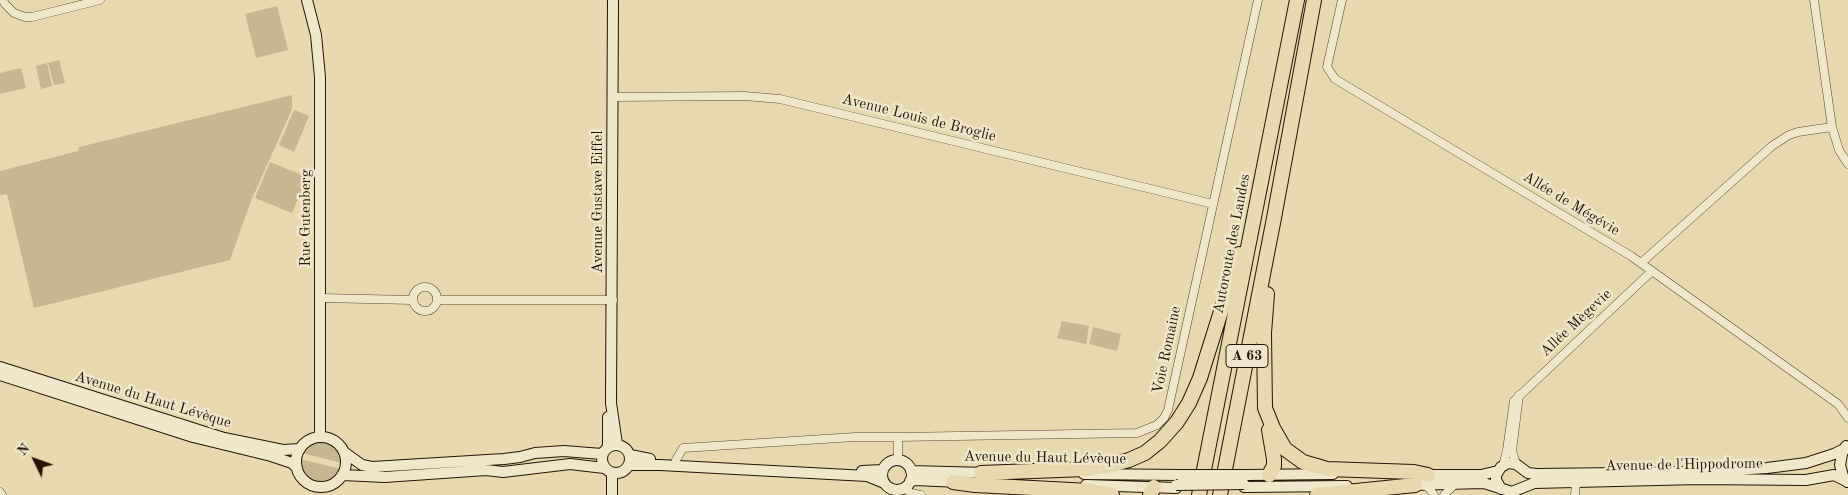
<!DOCTYPE html>
<meta charset="utf-8">
<style>
body{margin:0}
#map{position:relative;width:1848px;height:495px;overflow:hidden;background:#e7d8af;font-family:"Old Standard TT",serif}
canvas{display:block}
.north{position:absolute;left:10px;top:435px;width:50px;height:50px;-webkit-text-stroke:4px #efe6cb;paint-order:stroke;rotate:312deg;font-size:14px;font-weight:700;line-height:20px;text-align:center;color:#231507}
.north::after{content:'';display:block;margin:auto;width:18px;height:22px;background:#231507;clip-path:polygon(50% 0,100% 100%,50% 72%,0 100%)}
</style>
<div id="map">
<canvas width="1848" height="495"></canvas>
<div class="north">N</div>
</div>
<script>
const context = document.querySelector('canvas').getContext('2d');
context.lineJoin = 'round';
function paint(path, color) {
  context.fillStyle = color;
  context.fill(path, 'evenodd');
}
function poly(rows) {
  const path = new Path2D();
  for (const r of rows) {
    if (r.length === 3) {
      path.moveTo(r[0] + r[2], r[1]);
      path.arc(r[0], r[1], r[2], 0, 2 * Math.PI);
      continue;
    }
    path.moveTo(r[0], r[1]);
    for (let i = 2; i < r.length; i += 2) path.lineTo(r[i], r[i + 1]);
  }
  return path;
}
function strokePath(path, color, width, dash) {
  context.strokeStyle = color;
  context.lineWidth = width;
  context.lineCap = dash ? 'butt' : 'round';
  context.setLineDash(dash || []);
  context.stroke(path);
}
function drawText(font, color, halo, rows, align = 'center') {
  context.font = font + ' "Old Standard TT",serif';
  context.lineWidth = 5;
  context.setLineDash([]);
  context.textBaseline = 'middle';
  context.strokeStyle = halo;
  context.fillStyle = color;
  for (const [text, x, y, turn = 0] of rows) {
    context.save();
    context.translate(x, y);
    context.rotate((+turn || 0) * Math.PI / 180);
    context.textAlign = isNaN(turn) ? turn : align;
    if (halo) context.strokeText(text, 0, 0);
    context.fillText(text, 0, 0);
    context.restore();
  }
}
paint(poly([
 [277,6,288,50,256,58,245,14],
 [59,60,65,83,54,85,48,63],
 [47,63,52,86,41,89,36,66],
 [21,68,26,88,0,94,0,73],
 [292,95,292,109,251,201,230,260,34,308,7,194,0,195,0,171,78,151,79,147],
 [294,110,309,116,294,152,279,145],
 [270,162,307,177,292,213,255,198],
 [1062,321,1089,326,1086,344,1057,338],
 [1093,327,1121,334,1117,351,1089,344],
 [319,441,328,443,337,448,341,456,342,463,302,453,310,444],
 [300,459,341,469,331,480,318,482,312,481,305,475,301,467]
]), '#c6b792');
const street = poly([
 [3,0,5,4,14,13,25,17,32,17,100,0],
 [1342,0,1327,67,1335,79,1631,256,1838,404,1848,418],
 [1814,0,1832,127,1839,150,1848,164],
 [613,97,745,96,780,99,1213,204],
 [1641,263,1772,146,1789,135,1798,132,1832,127],
 [425,299,12],
 [321,298,412,300],
 [437,300,613,300],
 [676,460,683,448,855,437,898,437],
 [898,461,898,437,1137,433,1157,425,1164,418,1168,410,1258,0],
 [1516,464,1512,451,1519,395],
 [1503,466,1507,450,1514,401,1652,271],
 [1423,485,1429,488,1434,495],
 [906,487,910,493,921,495],
 [0,492,2,495],
 [1444,495,1456,483],
 [1575,495,1576,483]
]);
const secondary = poly([
 [307,0,316,35,320,77,320,437],
 [613,0,611,403,617,444],
 [0,367,224,438,283,450,300,449],
 [0,375,193,437,271,456,292,463,297,468],
 [608,417,608,447],
 [321,462,25],
 [616,459,14],
 [1846,446,1842,454,1840,465,1843,476,1847,482],
 [344,452,362,465,372,467,504,459,520,457,535,453,564,451,602,454],
 [630,455,650,459],
 [897,475,15],
 [629,465,660,465,867,476,884,483],
 [862,471,883,470],
 [911,471,987,473],
 [612,473,612,495],
 [1084,474,1179,475],
 [342,475,385,477,486,470,503,472,570,464,604,468],
 [1247,475,1333,474],
 [1422,475,1481,475,1498,471],
 [910,481,915,480,959,482],
 [1086,485,1176,488],
 [1409,485,1484,483,1512,492,1534,483,1699,479,1806,480,1834,475,1846,481],
 [1244,487,1347,486],
 [1501,489,1496,480,1496,475,1501,467,1508,463,1516,464,1528,473,1537,474,1700,472,1767,468,1806,463,1834,454,1844,449]
]);
const highway = poly([
 [1267,294,1264,333,1265,408,1273,428,1285,449,1303,462,1327,469,1414,472,1428,475],
 [981,473,1086,469,1111,465,1129,460,1145,453,1160,441,1177,422,1189,403,1200,378,1239,254],
 [1269,475,1274,466,1274,459,1269,430],
 [953,482,975,485,1090,491,1112,495],
 [1150,495,1154,487],
 [1199,495,1297,0],
 [1220,495,1274,218,1314,0],
 [1317,495,1415,485]
]);
strokePath(street, '#544631', 9);
strokePath(secondary, '#231507', 12);
strokePath(highway, '#231507', 16);
strokePath(street, '#efe6cb', 8);
strokePath(secondary, '#efe6cb', 10);
strokePath(highway, '#e7d8af', 14);
const secondaryBridge = poly([
 [1179,475,1247,475],
 [1176,485,1244,484]
]);
strokePath(secondaryBridge, '#231507', 12, []);
strokePath(secondaryBridge, '#efe6cb', 10);
for (const [x, y, w] of [
 [1247,356,42]
]) {
  const box = new Path2D();
  box.roundRect(x - w / 2, y - 11.5, w, 23, 4);
  context.fillStyle = '#efe6cb';
  context.fill(box);
  strokePath(box, '#231507', 1);
}
drawText('bold 14px', '#231507', null, [
 ["A 63",1247,356]
]);
drawText('15px', '#231507', '#efe6cb', [
 ["Avenue Louis de Broglie",919,118,14],
 ["Avenue Gustave Eiffel",598,202,-90],
 ["Allée de Mégévie",1571,204,31],
 ["Rue Gutenberg",306,218,-90],
 ["Autoroute des Landes",1232,244,-79],
 ["Allée Mègevie",1576,323,-43],
 ["Voie Romaine",1167,350,-78],
 ["Avenue du Haut Lévèque",153,400,17],
 ["Avenue du Haut Lévèque",1045,458,1],
 ["Avenue de l'Hippodrome",1684,465,-1]
]);
</script>
